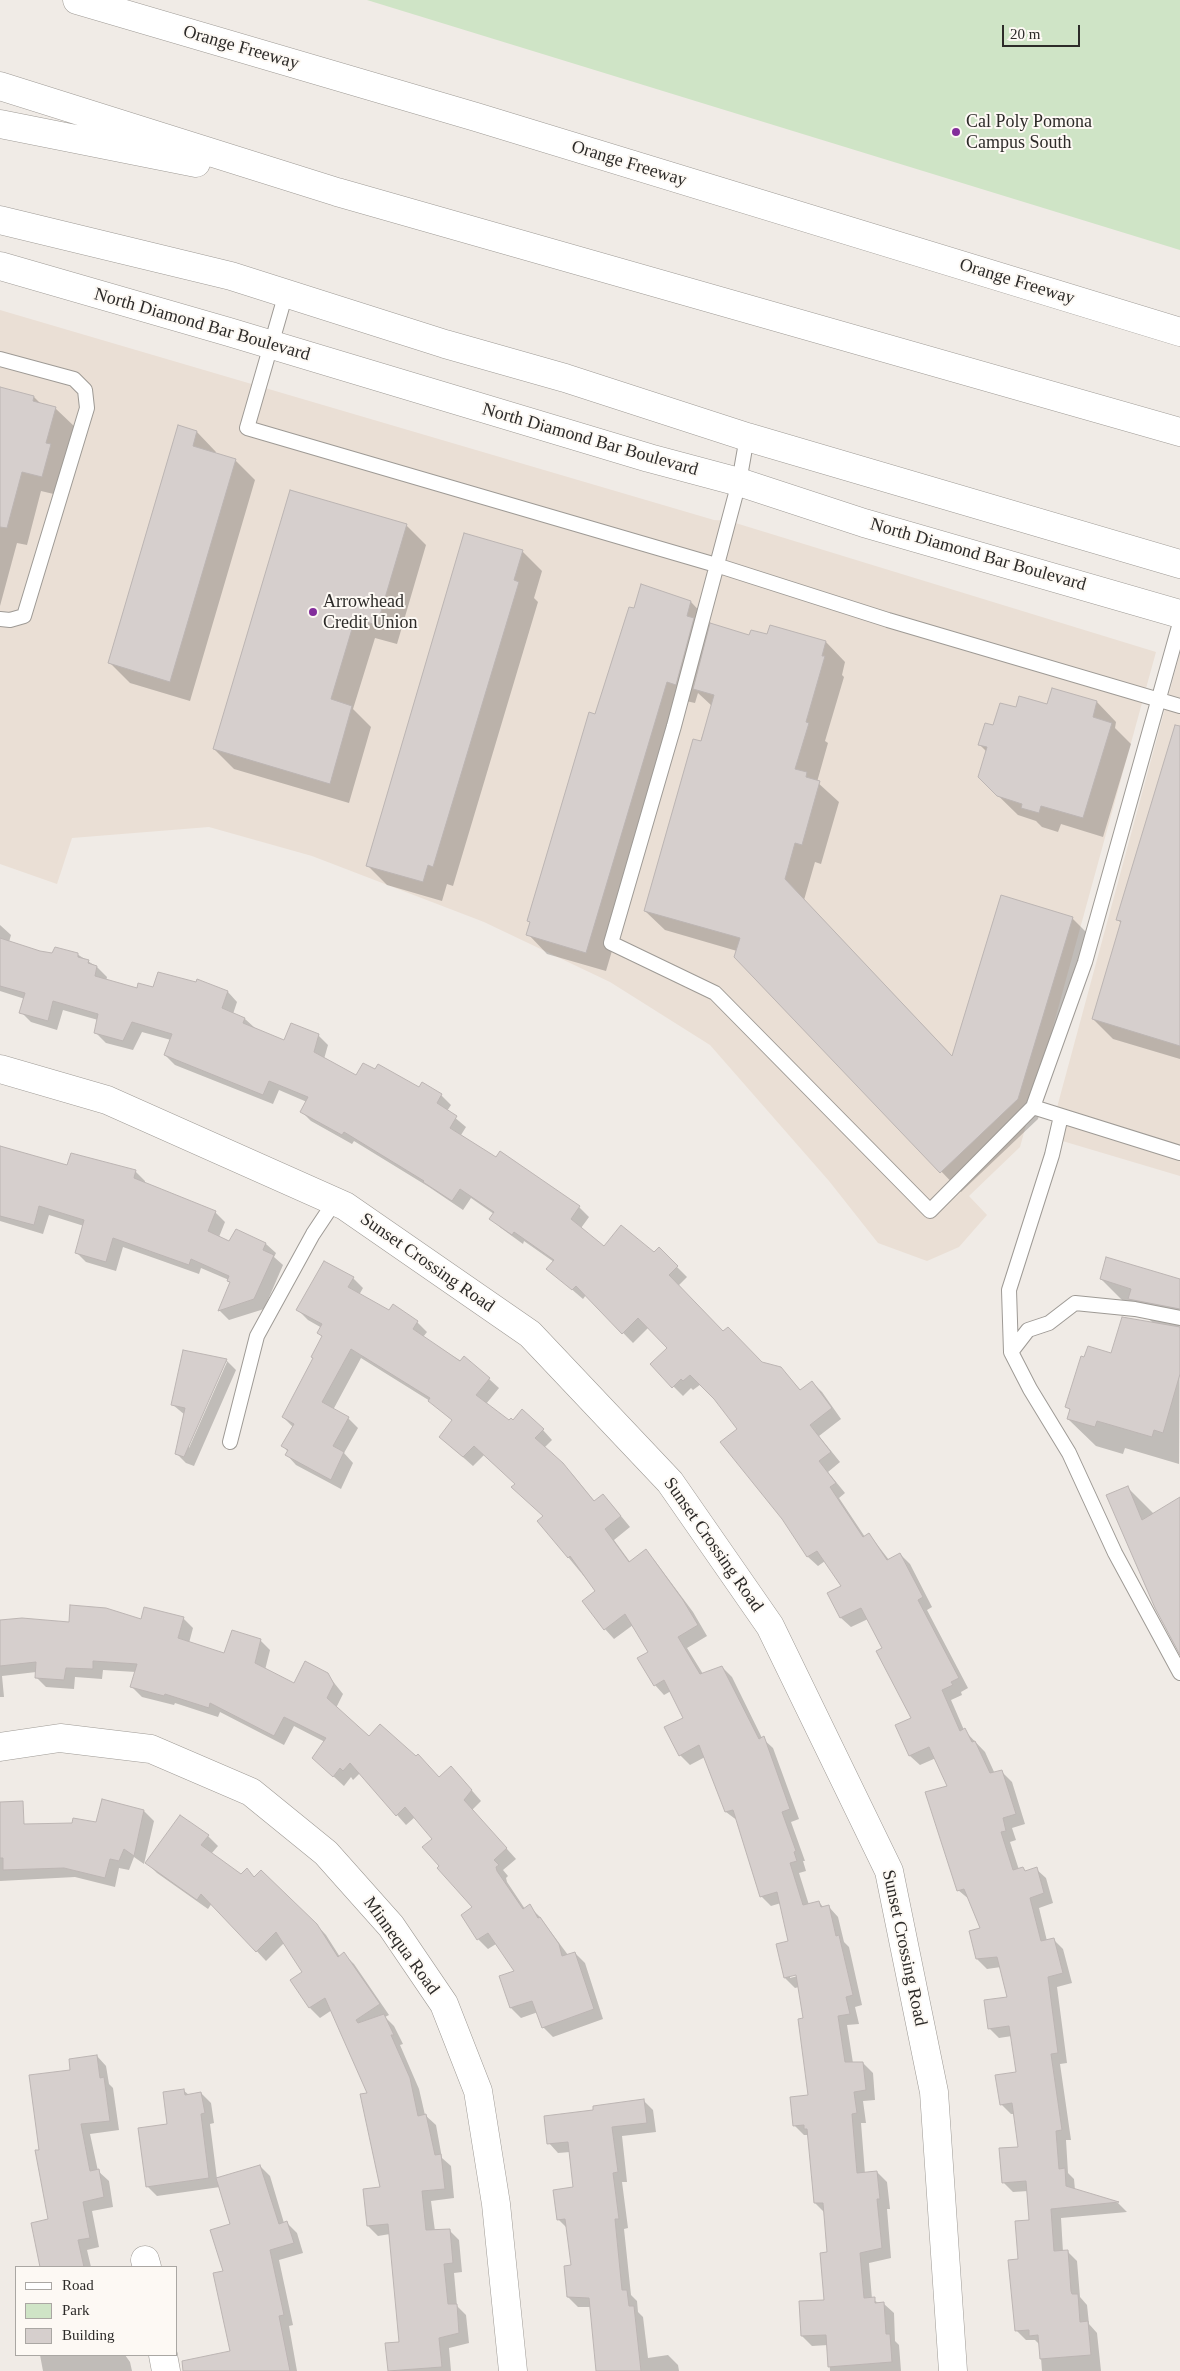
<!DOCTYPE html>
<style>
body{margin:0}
#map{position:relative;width:1180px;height:2371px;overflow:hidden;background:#f0ebe6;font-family:"Times New Roman",serif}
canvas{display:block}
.legend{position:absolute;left:15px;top:2266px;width:162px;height:90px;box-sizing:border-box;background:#fdf9f4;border:1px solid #aaa7a3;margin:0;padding:6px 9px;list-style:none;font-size:15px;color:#2d2b29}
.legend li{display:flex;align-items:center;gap:10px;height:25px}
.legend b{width:25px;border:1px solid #aaa7a3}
.scale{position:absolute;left:1002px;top:25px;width:78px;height:22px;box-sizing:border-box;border:2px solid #2d2b29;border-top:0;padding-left:6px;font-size:15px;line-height:18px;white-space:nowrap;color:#2d2b29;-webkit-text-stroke:4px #fdf9f4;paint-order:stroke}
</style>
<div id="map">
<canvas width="1180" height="2371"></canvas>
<ul class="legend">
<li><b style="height:6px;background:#fff"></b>Road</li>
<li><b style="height:14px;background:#cfe4c6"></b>Park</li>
<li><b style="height:14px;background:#d6cfcd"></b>Building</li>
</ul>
<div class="scale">20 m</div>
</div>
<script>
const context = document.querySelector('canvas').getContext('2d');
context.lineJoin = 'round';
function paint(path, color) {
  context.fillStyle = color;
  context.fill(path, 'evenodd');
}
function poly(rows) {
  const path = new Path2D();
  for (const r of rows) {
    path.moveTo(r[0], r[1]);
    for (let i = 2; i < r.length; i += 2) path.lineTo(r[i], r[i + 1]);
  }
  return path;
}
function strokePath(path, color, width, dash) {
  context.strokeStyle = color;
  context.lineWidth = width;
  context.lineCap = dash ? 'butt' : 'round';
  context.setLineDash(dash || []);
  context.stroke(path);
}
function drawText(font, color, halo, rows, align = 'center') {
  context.font = font + ' "Times New Roman",serif';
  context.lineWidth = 4;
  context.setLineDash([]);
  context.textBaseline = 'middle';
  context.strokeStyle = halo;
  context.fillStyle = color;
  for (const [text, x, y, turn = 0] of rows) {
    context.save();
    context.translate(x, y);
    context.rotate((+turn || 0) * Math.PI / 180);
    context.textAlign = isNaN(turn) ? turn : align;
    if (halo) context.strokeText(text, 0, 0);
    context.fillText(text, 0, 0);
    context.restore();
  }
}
paint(poly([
 [0,310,714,520,729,521,1156,652,1020,1147,969,1196,987,1215,959,1247,927,1261,878,1243,829,1181,710,1045,610,982,484,922,312,856,209,827,72,838,57,884,0,864],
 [1180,653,1180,1176,1049,1137]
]), '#eadfd5');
paint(poly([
 [367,0,1180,0,1180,250]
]), '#cfe4c6');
paint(poly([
 [0,388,34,397,41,404,55,408,75,427,62,496,41,491,27,545,17,543,0,606],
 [179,427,197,432,216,452,215,454,235,460,255,480,190,701,130,683,110,663],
 [291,491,407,526,426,545,397,644,375,638,353,709,371,727,349,803,234,769,214,749],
 [522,551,542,571,534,598,538,602,453,886,447,884,442,901,387,885,367,865],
 [691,602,710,622,709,624,750,636,768,636,771,627,826,642,845,662,842,675,844,677,825,741,828,743,817,782,839,802,821,864,815,862,804,900,953,1057,1072,918,1092,938,1038,1119,961,1192,736,957,737,951,665,930,645,911,712,706,698,693,695,703,686,701,606,971,547,954,528,934,531,923,528,921,596,716,635,610],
 [1053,689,1097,702,1116,722,1115,728,1131,744,1103,837,1061,824,1058,832,1042,827,1036,821,1018,815,979,777,987,752,980,745,994,727,1017,709,1048,706],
 [1180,733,1180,1059,1113,1039,1093,1019,1122,924,1118,920],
 [0,925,11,935,9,942,53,955,77,954,97,967,107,977,106,981,138,990,197,984,198,981,228,992,237,1002,233,1014,245,1019,255,1028,284,1042,318,1035,328,1045,324,1059,357,1077,420,1088,441,1095,451,1105,447,1111,466,1127,461,1135,497,1159,501,1152,579,1207,589,1217,581,1228,604,1247,654,1254,659,1249,687,1277,678,1286,724,1333,761,1363,781,1368,801,1391,812,1382,822,1392,841,1419,819,1436,840,1462,828,1472,845,1493,839,1498,865,1537,869,1534,889,1560,900,1554,910,1564,932,1607,927,1610,968,1688,961,1692,962,1695,951,1700,964,1730,985,1752,995,1774,1002,1772,1012,1782,1025,1824,1012,1828,1016,1840,1010,1842,1019,1870,1023,1868,1026,1872,1036,1869,1046,1878,1053,1903,1039,1908,1047,1941,1053,1939,1063,1949,1072,1983,1057,1987,1067,2063,1060,2064,1071,2140,1066,2140,1068,2173,1074,2179,1075,2190,1118,2203,1127,2212,1061,2218,1063,2252,1068,2252,1077,2261,1080,2297,1087,2305,1089,2324,1097,2333,1101,2371,1042,2371,1040,2345,1035,2340,1026,2340,1016,2330,1019,2260,1030,2222,1028,2191,1013,2192,1003,2182,1019,2148,1014,2114,1011,2114,1001,2104,1017,2073,1012,2036,999,2038,989,2028,1008,1998,1001,1967,987,1969,977,1959,981,1929,970,1900,958,1890,948,1786,936,1758,920,1765,910,1756,897,1726,913,1719,883,1649,868,1619,851,1627,841,1618,829,1594,843,1587,825,1561,818,1566,808,1557,783,1518,738,1429,715,1398,701,1384,693,1390,691,1388,683,1396,651,1364,669,1348,649,1327,633,1343,586,1295,583,1299,548,1269,554,1262,524,1241,523,1244,501,1228,491,1219,494,1214,471,1198,463,1210,429,1187,354,1141,352,1144,311,1121,301,1111,307,1102,279,1090,273,1104,175,1065,165,1055,171,1040,142,1032,133,1050,106,1043,96,1033,98,1020,63,1010,57,1030,31,1022,21,1012,25,999,0,991],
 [0,1146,68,1166,136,1172,145,1181,145,1183,215,1212,225,1222,219,1237,230,1243,266,1244,276,1253,274,1257,283,1265,264,1309,229,1320,219,1310,231,1283,229,1280,201,1268,199,1274,123,1247,116,1271,86,1262,76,1252,84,1226,49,1215,43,1234,0,1221],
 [353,1278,363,1288,359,1295,389,1312,417,1322,427,1332,423,1337,489,1379,499,1388,486,1404,509,1421,543,1430,552,1440,544,1448,573,1475,595,1502,603,1495,612,1505,630,1527,614,1540,630,1562,645,1551,655,1561,693,1612,707,1636,687,1648,703,1674,722,1667,732,1677,762,1738,773,1748,799,1819,791,1822,805,1861,803,1861,806,1871,799,1873,809,1905,819,1902,824,1908,829,1907,838,1917,844,1942,849,1947,862,2005,855,2007,859,2024,847,2025,853,2063,863,2063,873,2073,875,2100,863,2101,866,2123,861,2123,865,2174,877,2172,887,2182,890,2209,887,2209,891,2258,869,2263,872,2299,880,2304,884,2304,894,2313,895,2341,899,2345,901,2371,830,2371,828,2345,812,2346,802,2336,826,2301,828,2253,825,2213,815,2203,809,2135,804,2135,794,2125,810,2096,804,2019,799,1987,795,1988,785,1978,790,1942,781,1903,771,1906,761,1896,738,1821,726,1812,705,1757,690,1765,680,1755,685,1718,671,1691,664,1695,655,1685,650,1653,633,1625,614,1639,605,1629,597,1592,568,1557,544,1517,516,1484,484,1455,473,1466,440,1437,453,1421,430,1401,361,1358,333,1410,348,1418,358,1428,344,1453,353,1463,341,1489,296,1465,287,1455,288,1452,283,1446,293,1427,283,1417,315,1359,323,1337,318,1333,322,1328,308,1320,298,1310],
 [802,1973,802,1975,790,1978,790,1975],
 [1101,1279,1180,1280,1179,1464,1125,1448,1123,1454,1096,1446,1068,1419,1071,1411,1067,1407,1112,1354,1153,1323,1140,1310,1129,1307],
 [184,1352,227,1361,236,1370,194,1466,186,1463,177,1454,185,1415,173,1405],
 [225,1361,227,1362,189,1448,189,1442],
 [1127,1487,1154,1514,1180,1498,1180,1652],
 [183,1618,193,1628,189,1643,225,1655,260,1640,270,1650,265,1670,294,1685,327,1674,343,1694,336,1708,369,1737,440,1778,461,1778,481,1801,472,1810,516,1859,503,1870,508,1876,506,1878,507,1882,525,1909,529,1906,539,1916,568,1955,575,1953,585,1963,603,2019,553,2037,543,2027,538,2012,521,2018,511,2008,501,1977,516,1972,496,1944,488,1949,478,1939,462,1916,474,1908,441,1866,433,1839,415,1817,406,1825,360,1773,353,1780,351,1777,344,1786,323,1767,325,1742,294,1726,284,1745,220,1712,218,1717,175,1703,174,1705,142,1697,132,1687,136,1672,103,1670,102,1679,75,1677,74,1689,46,1687,36,1677,36,1672,2,1676,4,1697,0,1697,0,1621,70,1623],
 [0,1804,17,1828,97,1823,144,1811,154,1821,144,1864,134,1857,129,1870,119,1868,115,1887,75,1877,0,1881],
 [208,1836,218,1846,211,1854,241,1875,254,1878,316,1924,326,1935,340,1957,344,1954,354,1964,389,2015,385,2017,394,2026,403,2044,400,2045,419,2089,425,2115,436,2125,442,2158,451,2166,454,2198,431,2201,435,2231,449,2230,459,2240,462,2272,454,2273,457,2306,466,2315,469,2343,449,2348,451,2371,389,2371,400,2343,390,2234,378,2236,368,2226,381,2188,369,2094,332,2010,320,2018,310,2008,292,1980,304,1972,284,1943,266,1961,212,1903,208,1909,157,1873,147,1863],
 [97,2056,106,2066,109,2084,113,2088,119,2130,90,2134,98,2171,109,2181,113,2207,92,2211,99,2247,87,2250,91,2267,41,2267,32,2224,50,2220,40,2151,71,2071],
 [183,2090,189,2095,201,2093,211,2103,214,2123,210,2124,217,2179,260,2166,270,2176,284,2223,287,2223,297,2233,303,2253,279,2260,293,2325,289,2326,297,2371,222,2371,232,2352,225,2272,232,2225,220,2187,157,2196,147,2186],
 [644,2101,653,2110,656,2132,622,2136,627,2182,622,2182,628,2228,624,2229,631,2295,637,2301,638,2312,643,2317,648,2358,668,2355,678,2365,679,2371,598,2371,591,2307,578,2307,568,2297,572,2266,568,2229,558,2219,574,2188,570,2152,558,2153,549,2143,595,2111],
 [40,2355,125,2355,130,2362,132,2371,43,2371]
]), '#0003');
const building = poly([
 [0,387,34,396,33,401,56,407,46,443,51,444,42,477,22,472,7,528,0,527,0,387],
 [178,425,197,431,193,446,236,459,170,682,108,663,178,425],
 [290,490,407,524,377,625,355,619,331,699,352,706,330,784,213,749,290,490],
 [464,533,523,550,514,580,519,582,433,867,428,865,423,882,366,866,464,533],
 [641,584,691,601,687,616,694,618,676,685,667,682,586,953,526,935,530,922,527,921,589,712,595,714,629,607,634,608,641,584],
 [710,623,749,635,751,630,767,634,770,625,826,641,822,656,825,656,806,722,809,723,795,769,807,772,806,777,820,781,802,845,795,843,785,879,952,1056,1001,895,1073,917,1018,1099,940,1173,734,957,740,938,644,911,693,739,701,741,714,695,693,689,710,623],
 [1052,688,1097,701,1093,717,1112,723,1083,818,1041,806,1039,813,1021,808,1022,804,997,796,978,777,987,747,978,745,985,723,993,725,1000,703,1016,707,1019,696,1047,704,1052,688],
 [1175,725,1180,726,1180,1046,1092,1019,1121,921,1116,920,1175,725],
 [0,938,40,951,52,953,55,947,78,953,78,957,89,960,88,963,97,966,95,976,137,988,138,983,153,987,158,972,196,982,197,979,228,991,222,1008,245,1018,243,1023,284,1040,291,1023,319,1034,314,1052,356,1075,363,1063,375,1069,378,1064,419,1087,422,1082,442,1094,437,1103,457,1116,450,1128,496,1157,500,1151,580,1206,571,1219,604,1246,621,1225,654,1252,659,1247,678,1266,669,1275,723,1331,728,1327,762,1362,781,1367,800,1390,812,1381,832,1408,810,1425,831,1452,819,1461,836,1483,830,1487,863,1537,869,1533,887,1560,900,1553,923,1597,918,1600,959,1678,951,1682,953,1685,942,1690,960,1731,965,1728,972,1742,975,1741,990,1773,1002,1770,1016,1814,1003,1818,1006,1831,1001,1832,1013,1870,1023,1867,1025,1871,1037,1867,1044,1893,1030,1898,1041,1941,1054,1938,1063,1973,1048,1977,1058,2053,1051,2054,1062,2130,1056,2131,1059,2169,1065,2168,1066,2186,1119,2202,1051,2209,1054,2251,1068,2250,1071,2291,1072,2294,1078,2294,1080,2322,1088,2321,1091,2355,1040,2359,1038,2335,1029,2336,1029,2330,1015,2331,1008,2260,1018,2259,1015,2221,1029,2220,1026,2181,1002,2183,999,2148,1018,2147,1012,2103,1000,2105,995,2075,1016,2072,1009,2026,988,2029,984,2000,1007,1997,997,1957,976,1959,969,1931,980,1928,964,1889,957,1891,925,1792,947,1786,929,1747,909,1756,895,1725,911,1718,876,1651,882,1648,861,1608,840,1618,827,1593,841,1586,817,1551,807,1557,782,1519,720,1442,737,1429,714,1399,690,1375,683,1381,681,1379,672,1388,650,1364,667,1348,638,1318,622,1334,576,1286,572,1290,546,1269,554,1260,514,1232,512,1235,489,1219,494,1212,460,1189,452,1201,423,1182,424,1181,344,1132,342,1135,300,1112,308,1097,269,1081,263,1095,164,1055,172,1034,132,1022,123,1041,94,1033,98,1014,53,1001,48,1021,19,1013,25,993,0,986,0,938],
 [0,1146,67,1165,71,1153,136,1170,134,1178,216,1211,208,1231,229,1241,236,1229,266,1243,263,1250,274,1255,254,1299,218,1311,230,1282,227,1281,229,1276,191,1259,189,1265,113,1238,106,1262,75,1253,84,1220,39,1206,34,1225,0,1216,0,1146],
 [1106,1257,1180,1279,1180,1309,1128,1299,1131,1289,1100,1279,1106,1257],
 [324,1261,354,1277,348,1287,389,1310,393,1304,418,1321,413,1329,460,1361,464,1356,490,1378,476,1395,509,1420,511,1418,513,1420,522,1409,544,1429,535,1438,563,1463,594,1501,603,1494,621,1516,605,1529,629,1562,646,1549,683,1600,698,1625,678,1637,700,1674,722,1666,759,1739,764,1736,790,1809,782,1812,796,1851,794,1852,797,1861,790,1863,803,1905,819,1901,821,1907,829,1905,836,1936,839,1935,853,1995,846,1997,850,2014,838,2016,845,2062,863,2062,866,2090,854,2092,857,2113,852,2114,857,2173,877,2171,880,2199,877,2199,882,2248,860,2253,864,2298,875,2297,875,2303,884,2302,886,2334,890,2334,892,2362,828,2367,826,2335,801,2336,799,2301,824,2300,820,2253,827,2252,823,2203,814,2203,807,2129,804,2129,804,2125,793,2126,790,2097,808,2095,798,2019,803,2018,796,1975,784,1978,776,1944,788,1941,777,1892,760,1897,733,1810,725,1812,699,1745,679,1756,664,1727,683,1718,664,1680,654,1686,637,1658,648,1652,625,1614,604,1630,582,1601,595,1591,570,1556,568,1558,537,1521,543,1516,511,1487,515,1484,474,1446,463,1457,439,1437,452,1420,428,1401,430,1398,351,1349,322,1402,349,1417,333,1446,344,1452,331,1480,285,1455,288,1450,281,1446,294,1424,282,1417,313,1358,311,1357,322,1336,317,1333,322,1324,296,1310,324,1261],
 [1122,1317,1180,1327,1180,1374,1163,1433,1154,1430,1152,1437,1097,1421,1095,1427,1067,1419,1070,1409,1065,1407,1081,1356,1084,1357,1088,1346,1111,1353,1122,1317],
 [183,1350,227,1359,184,1457,175,1454,185,1408,171,1405,183,1350],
 [1128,1486,1142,1520,1180,1497,1180,1655,1155,1608,1106,1495,1128,1486],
 [70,1605,106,1608,141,1619,144,1607,184,1617,178,1638,224,1653,232,1630,261,1639,255,1663,294,1683,305,1661,328,1673,334,1684,327,1698,369,1736,380,1724,416,1756,418,1754,439,1777,451,1766,472,1790,464,1800,507,1848,494,1860,499,1865,496,1867,497,1871,523,1909,530,1904,538,1918,540,1917,559,1944,562,1956,575,1952,594,2009,542,2028,532,2001,510,2008,499,1976,514,1971,488,1933,477,1940,461,1915,472,1907,437,1868,439,1866,422,1847,432,1839,405,1807,396,1816,350,1763,343,1771,340,1768,333,1777,312,1758,326,1738,284,1717,274,1736,210,1703,209,1708,165,1694,164,1696,130,1687,137,1664,93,1661,93,1669,66,1668,64,1680,35,1678,36,1662,0,1666,0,1620,22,1618,69,1622,70,1605],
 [102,1799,144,1810,134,1856,124,1849,119,1861,110,1859,105,1878,64,1868,3,1870,3,1858,0,1858,0,1802,23,1801,24,1824,72,1823,73,1818,96,1822,102,1799],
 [180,1815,209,1835,201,1845,241,1874,247,1868,254,1877,261,1870,317,1924,338,1957,344,1952,380,2004,356,2020,358,2023,384,2014,394,2035,391,2035,410,2078,418,2116,426,2114,435,2155,441,2154,445,2189,422,2191,426,2230,450,2229,453,2263,444,2264,448,2304,457,2304,459,2333,439,2338,442,2367,388,2371,385,2343,399,2342,388,2224,367,2226,363,2189,380,2187,360,2094,367,2093,325,1998,309,2008,290,1980,302,1972,276,1932,256,1952,201,1894,197,1900,145,1863,180,1815],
 [97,2055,100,2078,104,2077,110,2121,81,2124,90,2171,99,2169,104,2197,83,2202,90,2238,78,2240,84,2267,40,2267,31,2223,48,2219,35,2150,39,2150,29,2075,70,2070,69,2059,97,2055],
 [184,2089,185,2095,201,2092,205,2113,201,2114,209,2178,146,2187,138,2128,167,2124,163,2092,184,2089],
 [644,2099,647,2123,612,2127,618,2172,613,2173,619,2219,615,2219,622,2290,627,2290,629,2306,634,2306,641,2371,596,2371,589,2298,567,2297,564,2266,571,2265,565,2219,557,2220,553,2190,573,2187,568,2142,547,2144,544,2116,593,2110,593,2106,644,2099],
 [260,2165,279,2224,287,2221,294,2243,270,2250,284,2315,279,2316,290,2371,183,2371,182,2361,230,2351,213,2273,223,2271,210,2230,230,2224,216,2178,260,2165]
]);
paint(building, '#d6cfcd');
strokePath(building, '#bcb5b3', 1);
const lane = poly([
 [286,293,247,428,716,565,888,620,1180,706],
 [0,359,74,379,85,390,87,408,24,616,10,620,0,619],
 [747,437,739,482,674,726,611,943,715,993,930,1211,1033,1107],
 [1180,623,1085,962,1033,1107,1180,1153],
 [1061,1116,1052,1155,1009,1290,1011,1352,1030,1389,1069,1453,1115,1553,1180,1673],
 [1011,1352,1028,1330,1049,1323,1075,1303,1135,1309,1180,1318],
 [230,1442,257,1336,313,1234,335,1201]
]);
const street = poly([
 [0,1747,60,1738,151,1749,251,1792,326,1853,391,1926,444,2004,478,2091,496,2204,513,2371],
 [145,2260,147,2267],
 [163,2355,166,2371]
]);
const secondary = poly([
 [0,220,231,276,445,344,565,378,747,437,1180,564],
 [0,266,229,332,649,458,739,482,864,523,1180,614],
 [0,1069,107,1100,345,1206,530,1334,670,1482,770,1626,889,1871,934,2092,953,2371]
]);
const highway = poly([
 [77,0,476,117,1180,332],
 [0,86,337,192,1180,432],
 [0,124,196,163]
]);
strokePath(lane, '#9e9a95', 16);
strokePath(street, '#9e9a95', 29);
strokePath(secondary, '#9e9a95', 29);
strokePath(highway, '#9e9a95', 29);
strokePath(lane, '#fff', 14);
strokePath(street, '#fff', 28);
strokePath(secondary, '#fff', 28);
strokePath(highway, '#fff', 28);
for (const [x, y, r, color] of [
 [956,132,5,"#832d9b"],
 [313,612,5,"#832d9b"]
]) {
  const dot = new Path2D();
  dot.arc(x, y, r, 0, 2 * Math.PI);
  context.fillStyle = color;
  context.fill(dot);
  strokePath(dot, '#fdf9f4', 2);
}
drawText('18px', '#2d2b29', '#fdf9f4', [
 ["Orange Freeway",241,48,16],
 ["Orange Freeway",629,164,17],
 ["Orange Freeway",1017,282,17],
 ["North Diamond Bar Boulevard",202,325,16],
 ["North Diamond Bar Boulevard",590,440,16],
 ["North Diamond Bar Boulevard",978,555,16],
 ["Sunset Crossing Road",427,1263,35],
 ["Sunset Crossing Road",713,1545,55],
 ["Minnequa Road",401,1946,54],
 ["Sunset Crossing Road",904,1948,78]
]);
drawText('18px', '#2d2b29', '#fdf9f4', [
 ["Cal Poly Pomona",966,122],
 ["Campus South",966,143],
 ["Arrowhead",323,602],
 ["Credit Union",323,623]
], 'left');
</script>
